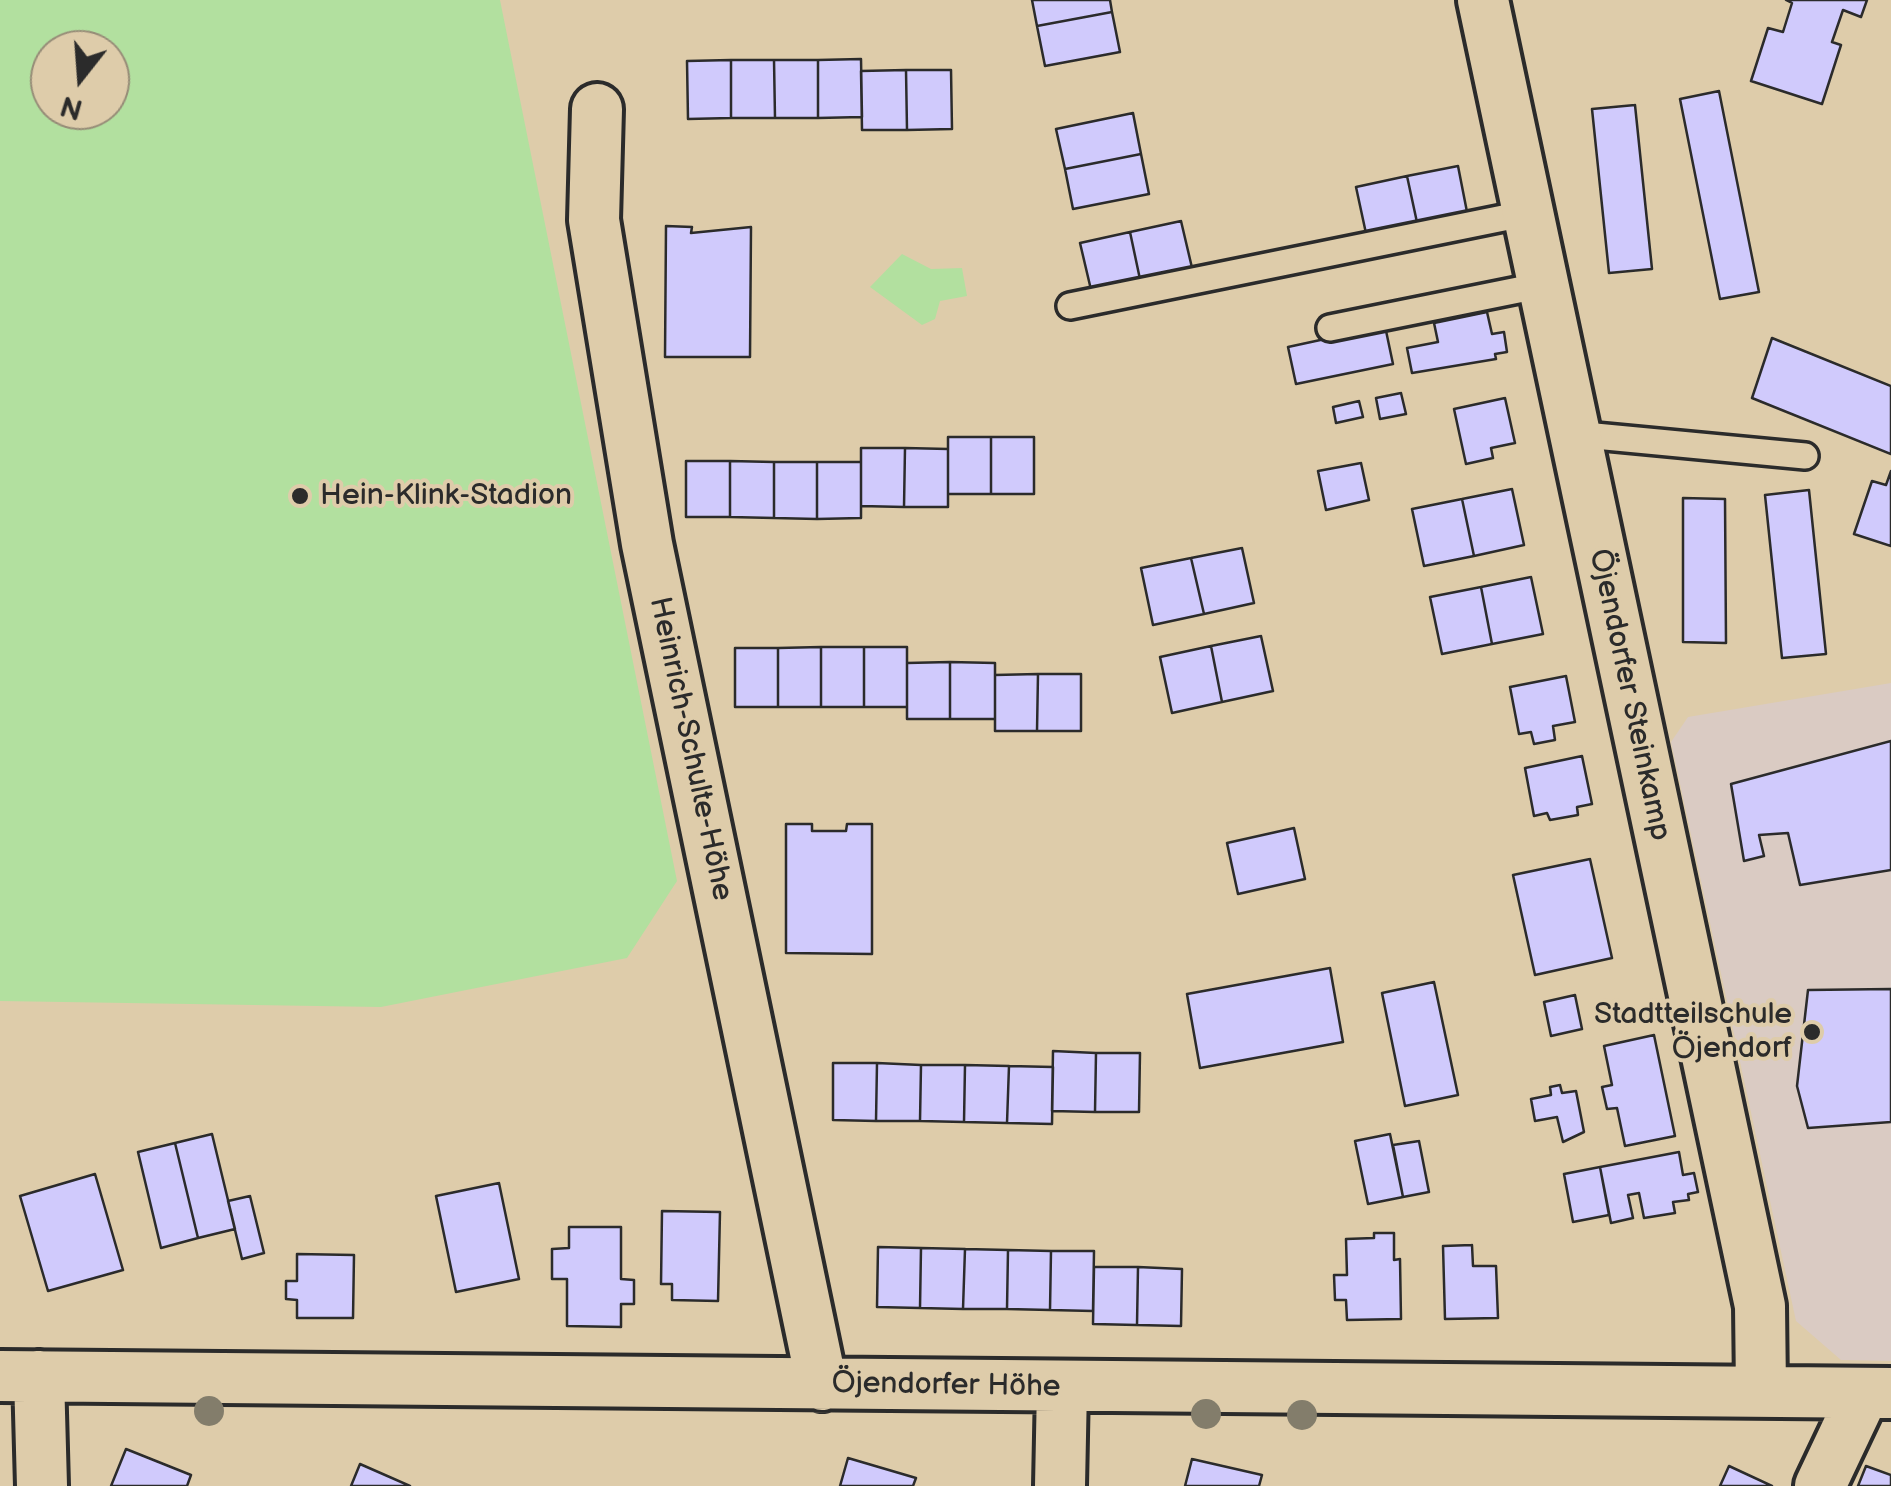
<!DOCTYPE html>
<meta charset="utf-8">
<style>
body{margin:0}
#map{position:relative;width:1891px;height:1486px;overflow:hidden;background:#deccaa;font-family:"Balsamiq Sans",sans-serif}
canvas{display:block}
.north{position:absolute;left:30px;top:30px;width:100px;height:100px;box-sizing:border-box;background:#deccaa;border:2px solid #968c77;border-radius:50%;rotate:197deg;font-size:28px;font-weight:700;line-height:40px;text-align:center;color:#2b2b2b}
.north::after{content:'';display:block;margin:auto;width:35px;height:45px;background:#2b2b2b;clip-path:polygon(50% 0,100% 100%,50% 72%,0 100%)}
</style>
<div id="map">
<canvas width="1891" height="1486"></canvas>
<div class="north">N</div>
</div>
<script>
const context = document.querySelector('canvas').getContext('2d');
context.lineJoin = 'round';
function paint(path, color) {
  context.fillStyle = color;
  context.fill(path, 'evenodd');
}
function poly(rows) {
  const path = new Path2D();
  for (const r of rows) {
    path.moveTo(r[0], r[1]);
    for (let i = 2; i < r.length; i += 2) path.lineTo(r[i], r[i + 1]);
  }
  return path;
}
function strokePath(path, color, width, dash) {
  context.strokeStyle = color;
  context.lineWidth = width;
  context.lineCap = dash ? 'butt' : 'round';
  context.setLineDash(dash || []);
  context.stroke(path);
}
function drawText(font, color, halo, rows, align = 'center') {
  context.font = font + ' "Balsamiq Sans",sans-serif';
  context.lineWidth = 8;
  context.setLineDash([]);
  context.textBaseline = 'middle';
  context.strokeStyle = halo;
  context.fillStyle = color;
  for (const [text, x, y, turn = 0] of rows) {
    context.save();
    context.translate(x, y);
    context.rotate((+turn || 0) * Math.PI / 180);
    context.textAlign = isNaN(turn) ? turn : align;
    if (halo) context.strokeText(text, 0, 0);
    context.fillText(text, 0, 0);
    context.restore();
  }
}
paint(poly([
 [1891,683,1891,1361,1841,1360,1796,1321,1671,742,1688,717]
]), '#dacbc3');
paint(poly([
 [0,0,500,0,677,881,627,958,381,1007,0,1001],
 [50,50,110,50,110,110,50,110],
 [902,254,931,269,962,268,967,296,940,301,935,319,922,325,870,287]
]), '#b2e09f');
const building = poly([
 [1032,0,1110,0,1112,12,1037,26,1032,0],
 [1786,0,1867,0,1861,17,1843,10,1832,42,1841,45,1822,104,1751,81,1768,28,1783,32,1792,3,1786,0],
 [1112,12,1120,52,1045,66,1037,26,1112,12],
 [861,59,862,117,818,118,818,60,861,59],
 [731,60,731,118,688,119,687,61,731,60],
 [731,60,774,60,775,118,731,118,731,60],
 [774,60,818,60,818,118,775,118,774,60],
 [906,70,907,130,862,130,861,71,906,70],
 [906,70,951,70,952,129,907,130,906,70],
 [1719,91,1759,292,1720,299,1680,99,1719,91],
 [1635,105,1652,269,1609,273,1592,109,1635,105],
 [1133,113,1141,154,1065,169,1056,129,1133,113],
 [1141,154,1149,194,1073,209,1065,169,1141,154],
 [1458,166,1468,217,1418,227,1407,176,1458,166],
 [1407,176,1418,227,1367,238,1356,187,1407,176],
 [1181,221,1193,272,1141,284,1130,232,1181,221],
 [666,226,692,227,691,233,751,227,750,357,665,357,666,226],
 [1130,232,1141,284,1092,294,1080,243,1130,232],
 [1487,312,1492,334,1504,332,1507,352,1495,354,1496,359,1412,373,1407,348,1438,342,1434,323,1487,312],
 [1385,326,1393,364,1296,384,1288,347,1385,326],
 [1772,338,1891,386,1891,454,1752,398,1772,338],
 [1401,393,1406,414,1380,419,1376,398,1401,393],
 [1505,398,1515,443,1491,448,1493,458,1466,464,1454,409,1505,398],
 [1359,401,1363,417,1336,423,1333,407,1359,401],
 [948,437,991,437,991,494,948,494,948,437],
 [991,437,1034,437,1034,494,991,494,991,437],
 [861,448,905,448,904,507,861,506,861,448],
 [905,448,948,449,948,507,904,507,905,448],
 [686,461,730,461,730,517,686,517,686,461],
 [730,461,774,462,774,518,730,517,730,461],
 [774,462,817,462,817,519,774,518,774,462],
 [817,462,861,462,861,518,817,519,817,462],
 [1361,463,1369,500,1326,510,1318,471,1361,463],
 [1891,471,1891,546,1854,534,1872,481,1886,485,1891,471],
 [1512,489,1524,545,1474,556,1462,499,1512,489],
 [1809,490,1826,654,1782,658,1765,495,1809,490],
 [1683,498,1725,499,1726,643,1683,642,1683,498],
 [1462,499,1474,556,1424,566,1412,509,1462,499],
 [1242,548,1254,603,1204,614,1191,558,1242,548],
 [1191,558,1204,614,1153,625,1141,568,1191,558],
 [1531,577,1543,634,1492,644,1481,587,1531,577],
 [1481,587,1492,644,1442,654,1430,597,1481,587],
 [1261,636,1273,691,1222,702,1211,646,1261,636],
 [1211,646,1222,702,1172,713,1160,657,1211,646],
 [821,647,821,707,778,707,778,648,821,647],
 [821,647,864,647,864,707,821,707,821,647],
 [864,647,907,647,907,707,864,707,864,647],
 [735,648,778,648,778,707,735,707,735,648],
 [950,662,950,719,907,719,907,663,950,662],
 [950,662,995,663,995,719,950,719,950,662],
 [1038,674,1081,674,1081,731,1037,731,1038,674],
 [1038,674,1037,731,995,731,995,675,1038,674],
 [1566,676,1575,722,1553,726,1555,740,1534,744,1531,732,1519,734,1510,687,1566,676],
 [1891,741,1891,870,1800,885,1788,833,1759,835,1764,856,1744,861,1731,784,1891,741],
 [1582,756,1592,804,1577,807,1578,815,1550,820,1547,813,1534,816,1525,768,1582,756],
 [786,824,812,824,812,831,846,831,847,824,872,824,872,954,786,953,786,824],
 [1294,828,1305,879,1238,894,1227,843,1294,828],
 [1590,859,1612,958,1535,975,1513,875,1590,859],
 [1330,968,1343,1042,1200,1068,1187,994,1330,968],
 [1434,982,1458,1095,1405,1106,1382,993,1434,982],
 [1891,989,1891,1122,1808,1128,1797,1086,1808,990,1891,989],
 [1575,995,1582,1029,1551,1036,1544,1002,1575,995],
 [1654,1035,1675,1136,1625,1146,1617,1108,1607,1109,1602,1087,1612,1085,1604,1046,1654,1035],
 [1053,1051,1096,1053,1095,1112,1052,1111,1053,1051],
 [1096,1053,1140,1053,1139,1112,1095,1112,1096,1053],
 [833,1063,877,1063,876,1121,833,1120,833,1063],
 [877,1063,921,1065,920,1121,876,1121,877,1063],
 [921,1065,965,1065,964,1122,920,1121,921,1065],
 [965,1065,1009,1066,1007,1123,964,1122,965,1065],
 [1009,1066,1053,1067,1052,1124,1007,1123,1009,1066],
 [1560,1085,1562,1093,1576,1091,1584,1132,1563,1142,1557,1117,1535,1121,1531,1099,1551,1095,1550,1087,1560,1085],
 [212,1134,235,1229,198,1238,175,1143,212,1134],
 [1390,1134,1403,1197,1368,1204,1355,1141,1390,1134],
 [1419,1141,1429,1192,1403,1197,1393,1145,1419,1141],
 [175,1143,198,1238,161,1248,138,1152,175,1143],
 [1679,1152,1683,1175,1694,1173,1698,1192,1688,1194,1689,1200,1673,1202,1675,1213,1644,1218,1639,1193,1628,1195,1633,1218,1611,1223,1600,1167,1679,1152],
 [1600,1167,1609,1215,1573,1222,1564,1174,1600,1167],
 [95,1174,123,1270,48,1291,20,1196,95,1174],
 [499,1183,519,1279,456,1292,436,1196,499,1183],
 [250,1196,264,1253,242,1259,228,1201,250,1196],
 [662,1211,720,1212,718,1301,672,1300,672,1284,661,1284,662,1211],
 [569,1227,621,1227,621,1279,634,1280,634,1304,621,1304,621,1327,567,1326,567,1279,552,1279,552,1249,569,1248,569,1227],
 [1374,1233,1394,1233,1394,1260,1400,1259,1401,1319,1347,1320,1346,1300,1335,1300,1334,1275,1347,1275,1346,1239,1374,1238,1374,1233],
 [1472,1245,1473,1266,1496,1266,1498,1318,1445,1319,1443,1246,1472,1245],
 [878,1247,921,1248,920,1308,877,1307,878,1247],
 [921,1248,965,1249,963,1309,920,1308,921,1248],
 [965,1249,1008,1250,1007,1309,963,1309,965,1249],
 [1008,1250,1051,1251,1050,1310,1007,1309,1008,1250],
 [1051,1251,1094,1251,1093,1311,1050,1310,1051,1251],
 [297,1254,354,1255,353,1318,297,1318,297,1300,286,1299,286,1281,297,1281,297,1254],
 [1094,1267,1138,1267,1137,1325,1093,1324,1094,1267],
 [1138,1267,1182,1269,1181,1326,1137,1325,1138,1267],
 [126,1449,191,1475,187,1486,111,1486,126,1449],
 [848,1458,916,1478,913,1486,840,1486,848,1458],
 [1192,1459,1262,1475,1259,1486,1185,1486,1192,1459],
 [360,1464,410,1486,351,1486,360,1464],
 [1729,1466,1772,1486,1720,1486,1729,1466],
 [1866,1466,1891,1475,1891,1486,1858,1486,1866,1466]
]);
paint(building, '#d0cafc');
strokePath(building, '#2b2b2b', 2.5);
const lane = poly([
 [1070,306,1528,213],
 [1330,328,1543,285],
 [1574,434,1805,456]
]);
const street = poly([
 [1483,0,1760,1306,1761,1390],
 [597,109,594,220,647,544,822,1385],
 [0,1376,1891,1393],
 [39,1376,42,1486],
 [1060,1486,1062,1387],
 [1820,1486,1864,1393]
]);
strokePath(lane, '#2b2b2b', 32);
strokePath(street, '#2b2b2b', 58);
strokePath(lane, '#deccaa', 25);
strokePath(street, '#deccaa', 50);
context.fillStyle = '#837d6b';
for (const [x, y] of [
 [209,1411],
 [1206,1414],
 [1302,1415]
]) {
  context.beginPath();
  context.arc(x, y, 15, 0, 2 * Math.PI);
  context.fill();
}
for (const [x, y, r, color] of [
 [300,496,10,"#2b2b2b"],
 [1812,1032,10,"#2b2b2b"]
]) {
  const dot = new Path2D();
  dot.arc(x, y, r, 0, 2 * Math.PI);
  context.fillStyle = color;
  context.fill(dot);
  strokePath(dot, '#deccaa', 4);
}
drawText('30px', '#2b2b2b', '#deccaa', [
 ["Hein-Klink-Stadion",320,496],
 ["Stadtteilschule",1792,1015,"right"],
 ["Öjendorf",1792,1049,"right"]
], 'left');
drawText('30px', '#2b2b2b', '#deccaa', [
 ["Öjendorfer Steinkamp",1629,695,78],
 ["Heinrich-Schulte-Höhe",690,749,78],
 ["Öjendorfer Höhe",946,1386,1]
]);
</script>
